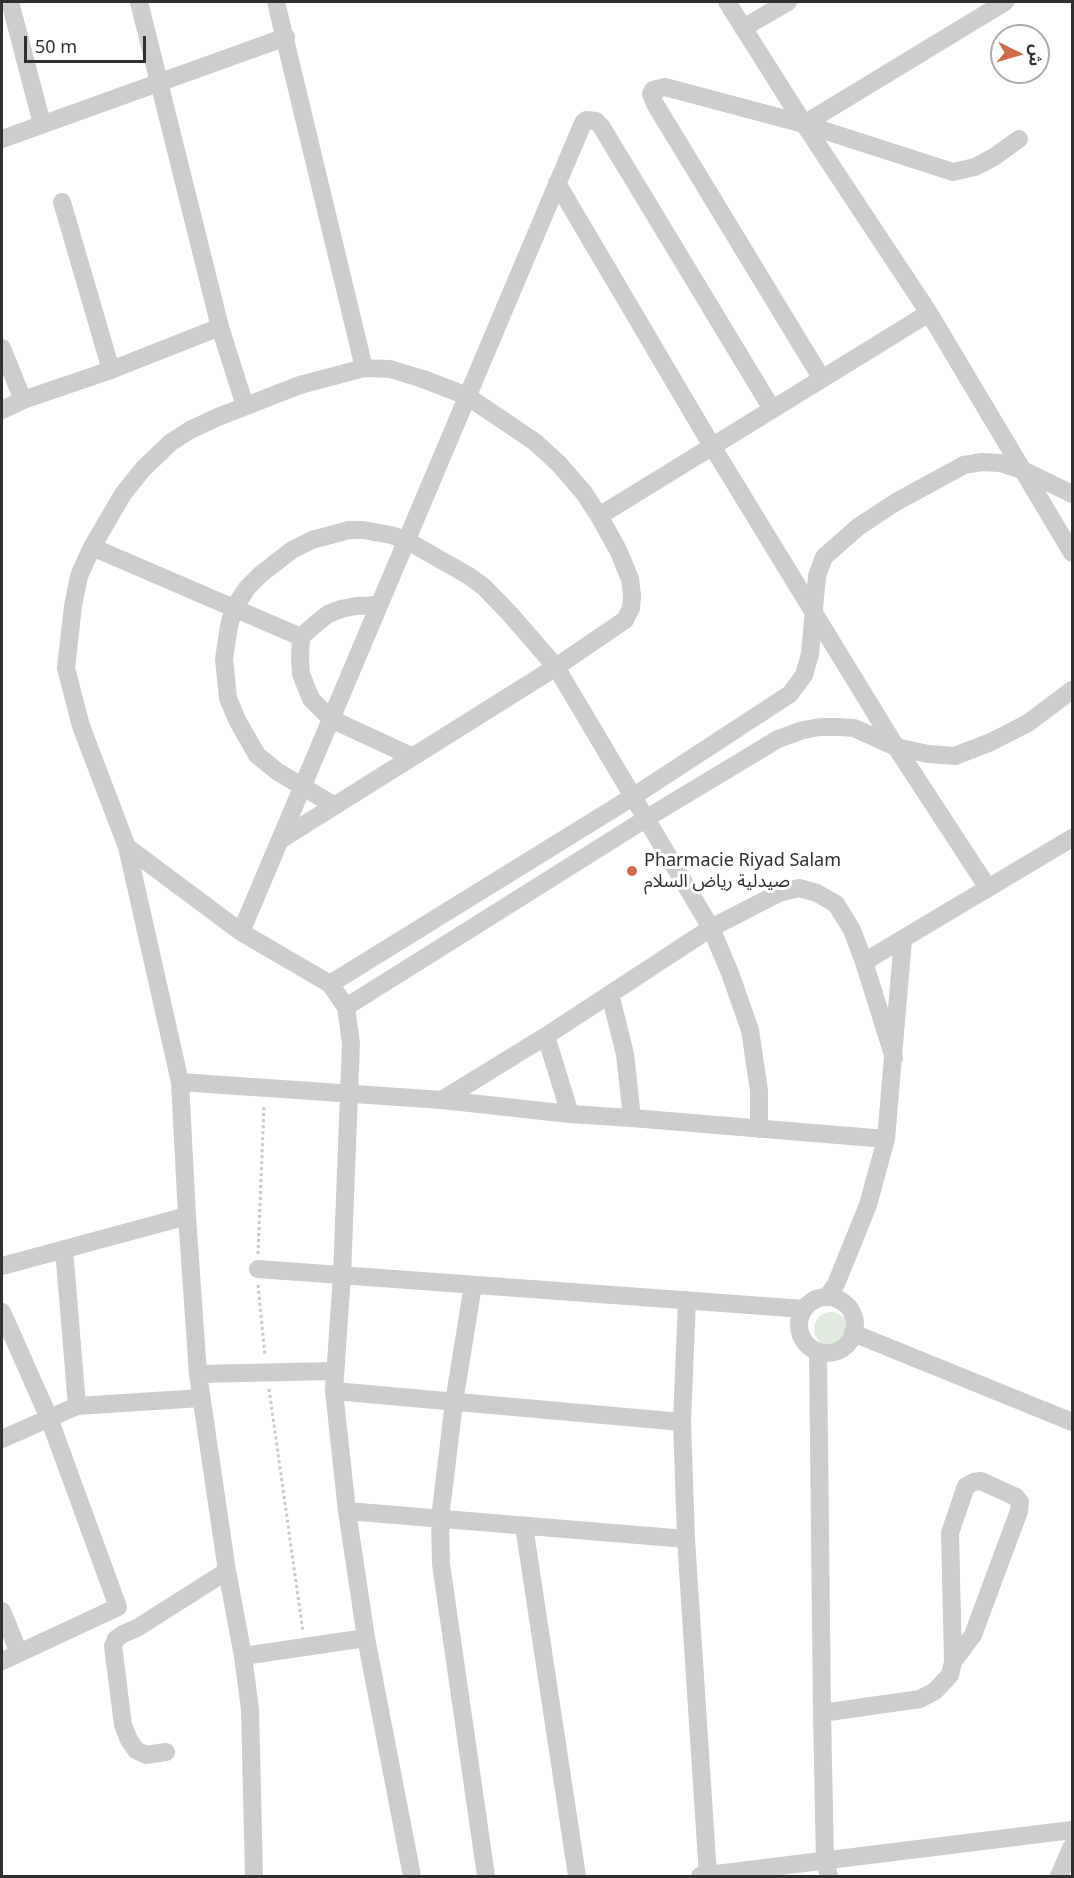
<!DOCTYPE html>
<meta charset="utf-8">
<style>
body{margin:0}
#map{position:relative;width:1074px;height:1878px;overflow:hidden;background:#fff;font-family:"Noto Sans","Noto Sans Arabic",sans-serif}
canvas{display:block}
.frame{position:absolute;inset:0;border:3px solid #303030;pointer-events:none}
.north{position:absolute;left:990px;top:24px;width:60px;height:60px;box-sizing:border-box;background:#fff;border:2px solid #acacac;border-radius:50%;rotate:95deg;font-size:16px;font-weight:700;line-height:24px;text-align:center;color:#303030}
.north::after{content:'';display:block;margin:auto;width:21px;height:27px;background:#d16a47;clip-path:polygon(50% 0,100% 100%,50% 72%,0 100%)}
.scale{position:absolute;left:24px;top:36px;width:122px;height:27px;box-sizing:border-box;border:3px solid #303030;border-top:0;padding-left:8px;font-size:18px;line-height:21px;white-space:nowrap;color:#303030;-webkit-text-stroke:4px #fff;paint-order:stroke}
</style>
<div id="map">
<canvas width="1074" height="1878"></canvas>
<div class="frame"></div>
<div class="north">ش</div>
<div class="scale">50 m</div>
</div>
<script>
const context = document.querySelector('canvas').getContext('2d');
context.lineJoin = 'round';
function paint(path, color) {
  context.fillStyle = color;
  context.fill(path, 'evenodd');
}
function poly(rows) {
  const path = new Path2D();
  for (const r of rows) {
    if (r.length === 3) {
      path.moveTo(r[0] + r[2], r[1]);
      path.arc(r[0], r[1], r[2], 0, 2 * Math.PI);
      continue;
    }
    path.moveTo(r[0], r[1]);
    for (let i = 2; i < r.length; i += 2) path.lineTo(r[i], r[i + 1]);
  }
  return path;
}
function strokePath(path, color, width, dash) {
  context.strokeStyle = color;
  context.lineWidth = width;
  context.lineCap = dash ? 'butt' : 'round';
  context.setLineDash(dash || []);
  context.stroke(path);
}
function drawText(font, color, halo, rows, align = 'center') {
  context.font = font + ' "Noto Sans","Noto Sans Arabic",sans-serif';
  context.lineWidth = 6;
  context.setLineDash([]);
  context.textBaseline = 'middle';
  context.strokeStyle = halo;
  context.fillStyle = color;
  for (const [text, x, y, turn = 0] of rows) {
    context.save();
    context.translate(x, y);
    context.rotate((+turn || 0) * Math.PI / 180);
    context.textAlign = isNaN(turn) ? turn : align;
    if (halo) context.strokeText(text, 0, 0);
    context.fillText(text, 0, 0);
    context.restore();
  }
}
paint(poly([
 [831,1329,17]
]), '#e2ebdf');
strokePath(poly([
 [258,1254,264,1105],
 [258,1285,265,1356],
 [269,1389,303,1632]
]), '#cacaca', 3, [3, 3]);
strokePath(poly([
 [10,2,42,124],
 [139,2,220,327,245,406],
 [276,2,364,368],
 [727,2,804,124,929,313,1072,553],
 [743,28,788,2],
 [804,124,1005,2],
 [2,139,286,37],
 [557,183,712,446,814,613,896,747,988,888],
 [62,202,111,370],
 [2,348,23,400],
 [822,379,655,104,651,94,653,90,665,87,804,124,953,172,975,167,994,157,1019,139],
 [2,410,23,400,111,370,220,327],
 [599,516,929,313],
 [92,547,301,637],
 [379,605,356,606,341,609,328,614,318,622,301,637,300,658,301,674,311,699,331,719,413,757],
 [335,806,278,772,257,755,237,720,228,698,224,659,229,626,234,608,247,588,261,574,292,550,312,540,349,530,363,530,391,535,406,540,469,576,484,587,510,614,556,667,711,928,730,973,750,1030,759,1091,759,1129],
 [280,840,556,667,625,620,631,608,632,595,630,579,618,550,599,516,584,493,559,464,535,442,467,396,423,379,390,369,364,368,300,385,218,417,190,430,170,443,143,469,123,494,92,547,79,576,73,606,66,668,81,726,127,847,241,932,330,984,346,1007,351,1044,349,1094,342,1275,334,1391,347,1511,366,1638,412,1876],
 [127,847,180,1082,187,1216,198,1374,227,1571,243,1656,250,1709,254,1876],
 [241,932,583,123,586,120,596,121,601,126,772,409],
 [864,962,1072,838],
 [330,984,634,796,790,694,804,675,810,654,817,576,824,557,858,527,896,502,964,465,982,462,1000,463,1025,471,1072,494],
 [610,994,625,1054,632,1118],
 [346,1007,647,818,778,739,803,730,820,727,840,727,854,728,896,747,928,754,955,756,991,742,1028,723,1072,690],
 [546,1036,570,1114],
 [180,1082,442,1100,570,1114,632,1118,886,1139],
 [442,1100,546,1036,711,928,779,893,799,888,817,893,836,904,852,930,864,962,894,1058],
 [64,1249,77,1406],
 [2,1266,187,1216],
 [258,1269,804,1309],
 [473,1285,454,1402,440,1519,441,1564,486,1876],
 [827,1297,836,1284,868,1205,886,1139,903,939],
 [827,1325,28],
 [687,1300,682,1422,686,1539,708,1876],
 [2,1312,49,1418,118,1607,2,1661],
 [853,1333,1072,1422],
 [818,1351,822,1713,825,1862,829,1876],
 [198,1374,334,1371],
 [334,1391,682,1422],
 [2,1439,77,1406,201,1398],
 [347,1511,686,1539],
 [524,1526,577,1876],
 [2,1611,19,1653],
 [243,1656,366,1638],
 [822,1713,920,1699,935,1691,950,1675,953,1662,950,1533,966,1486,974,1482,981,1481,1016,1497,1020,1502,1019,1511,973,1635,953,1662],
 [166,1752,146,1755,136,1750,129,1740,123,1725,113,1646,116,1639,123,1634,137,1628,227,1571],
 [700,1876,1072,1830],
 [1059,1876,1072,1846]
]), '#cdcdcd', 18);
for (const [x, y, r, color] of [
 [632,871,6,"#d16a47"]
]) {
  const dot = new Path2D();
  dot.arc(x, y, r, 0, 2 * Math.PI);
  context.fillStyle = color;
  context.fill(dot);
  strokePath(dot, '#fff', 2);
}
drawText('18px', '#303030', '#fff', [
 ["Pharmacie Riyad Salam",644,861],
 ["صيدلية رياض السلام",644,882]
], 'left');
</script>
